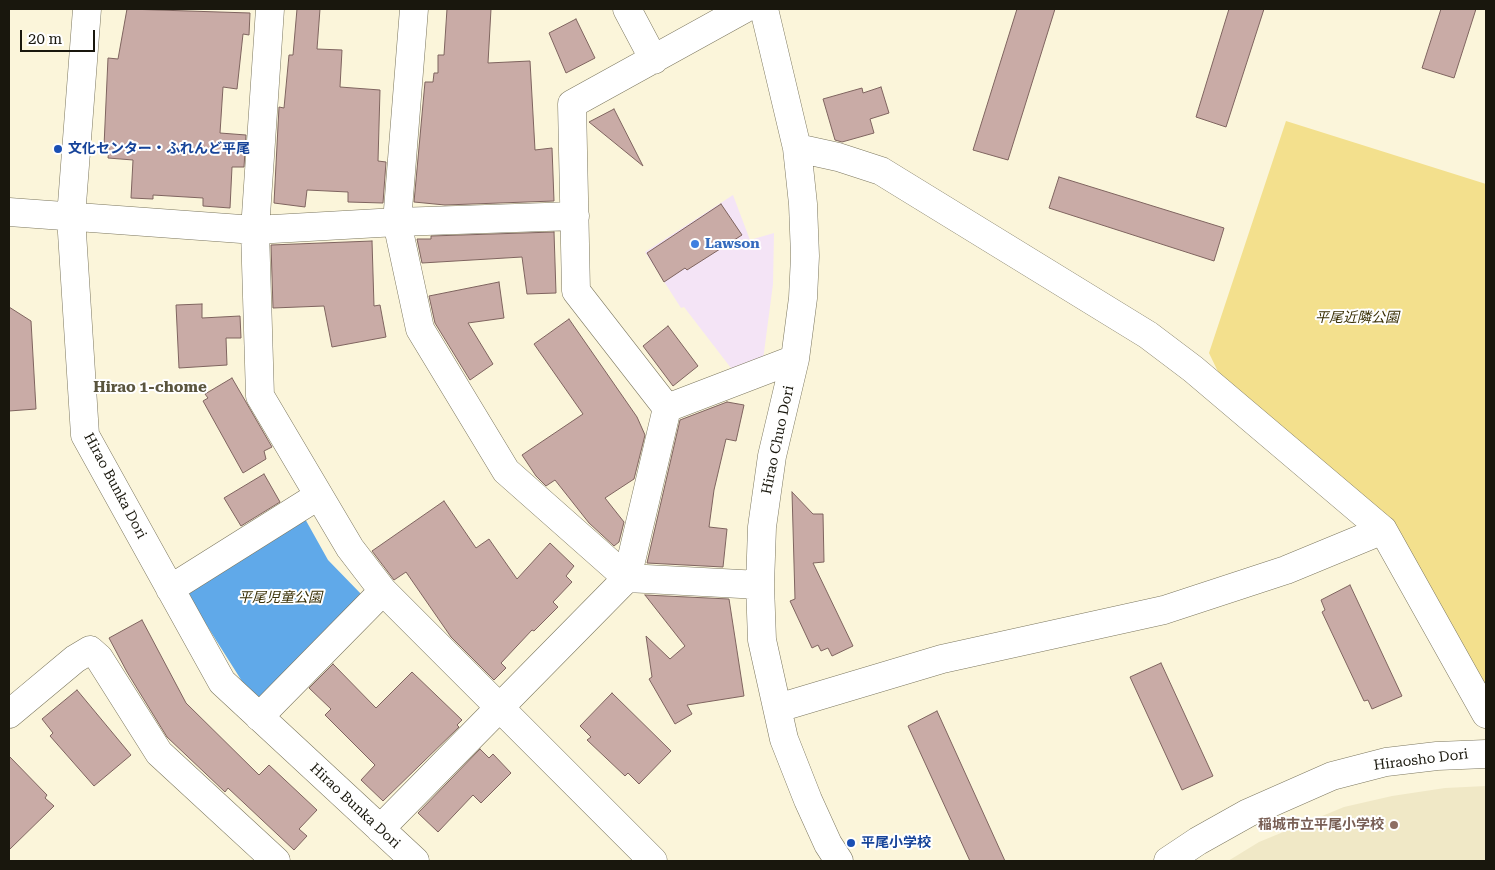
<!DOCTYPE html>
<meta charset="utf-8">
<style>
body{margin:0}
#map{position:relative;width:1495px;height:870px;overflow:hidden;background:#fbf5da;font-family:"Roboto Serif",serif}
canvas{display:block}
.frame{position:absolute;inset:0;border:10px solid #19170d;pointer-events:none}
.scale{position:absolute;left:20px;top:30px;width:75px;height:22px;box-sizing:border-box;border:2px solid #19170d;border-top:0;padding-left:6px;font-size:15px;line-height:18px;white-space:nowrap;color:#19170d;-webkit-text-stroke:4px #fff;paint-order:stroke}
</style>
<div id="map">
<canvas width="1495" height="870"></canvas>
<div class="frame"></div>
<div class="scale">20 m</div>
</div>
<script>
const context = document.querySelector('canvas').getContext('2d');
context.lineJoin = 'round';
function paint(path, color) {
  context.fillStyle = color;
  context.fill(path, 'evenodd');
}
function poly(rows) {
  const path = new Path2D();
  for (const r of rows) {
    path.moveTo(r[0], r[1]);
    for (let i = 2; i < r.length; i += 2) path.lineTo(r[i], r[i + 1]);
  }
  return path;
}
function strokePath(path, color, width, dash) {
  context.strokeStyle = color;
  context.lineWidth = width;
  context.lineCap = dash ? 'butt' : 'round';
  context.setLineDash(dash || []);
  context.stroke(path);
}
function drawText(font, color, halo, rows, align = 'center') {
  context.font = font + ' "Roboto Serif","Noto Sans JP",serif';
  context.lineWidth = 4;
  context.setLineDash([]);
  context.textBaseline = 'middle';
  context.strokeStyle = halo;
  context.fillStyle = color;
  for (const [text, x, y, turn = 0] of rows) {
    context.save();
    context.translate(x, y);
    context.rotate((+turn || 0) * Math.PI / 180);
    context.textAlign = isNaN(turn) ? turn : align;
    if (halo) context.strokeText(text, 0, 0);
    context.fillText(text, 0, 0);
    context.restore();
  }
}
paint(poly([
 [733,195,750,240,774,233,773,284,763,360,734,372,684,307,681,308,645,252]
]), '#f4e4f6');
paint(poly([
 [1486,786,1486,861,1228,861,1259,842,1344,807,1392,796,1445,788]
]), '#f0e8c6');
paint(poly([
 [1286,121,1486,184,1486,688,1386,517,1335,471,1222,380,1209,353]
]), '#f3e08d');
paint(poly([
 [304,517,328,560,362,595,260,701,245,686,185,591]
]), '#60a9e9');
const building = poly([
 [127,9,250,13,249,35,243,34,237,89,223,87,220,133,246,135,244,167,232,167,230,208,203,206,203,198,153,195,153,199,131,198,133,160,108,158,109,147,104,146,108,58,118,59,127,9],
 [297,9,320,9,317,49,342,50,340,87,380,90,378,161,386,162,383,203,348,202,348,192,307,190,305,207,274,203,279,107,284,108,289,55,293,55,297,9],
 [447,9,491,9,488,63,530,61,535,150,552,148,554,201,445,205,414,202,425,82,433,82,434,73,438,73,438,55,444,55,447,9],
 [1017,9,1055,9,1008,160,973,150,1017,9],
 [1229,9,1264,9,1226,127,1196,117,1229,9],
 [1441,9,1476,9,1454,78,1422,68,1441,9],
 [576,19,595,58,566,73,549,33,576,19],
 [881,87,889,113,870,119,874,133,842,142,835,140,823,99,862,88,863,93,881,87],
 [614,109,643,166,589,122,614,109],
 [1059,177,1224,228,1214,261,1049,208,1059,177],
 [721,204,742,235,687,270,685,268,664,282,647,253,721,204],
 [554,232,556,293,527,294,522,257,422,263,417,239,431,239,431,236,554,232],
 [372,241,374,306,380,305,386,337,332,347,324,306,273,308,271,245,372,241],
 [499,282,504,318,468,323,493,364,470,380,435,323,429,296,499,282],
 [202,304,202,318,240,316,241,338,226,338,227,365,179,368,176,305,202,304],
 [9,307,31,321,36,409,9,411,9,307],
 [569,319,637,417,645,435,634,479,605,498,624,522,619,542,614,546,589,523,555,480,546,486,536,476,522,455,583,414,534,344,569,319],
 [668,326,698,366,673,386,643,346,668,326],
 [232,378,272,447,264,451,266,459,243,473,203,401,208,398,205,394,232,378],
 [727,402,744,405,736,441,726,439,714,490,709,527,727,529,723,567,647,563,680,420,727,402],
 [264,474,280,502,241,526,224,498,264,474],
 [792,492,813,514,823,514,824,562,813,563,853,646,832,656,828,648,821,651,818,645,812,648,790,601,795,599,792,492],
 [444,501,476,548,489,539,517,579,550,543,574,566,566,576,572,582,553,602,558,607,534,631,532,630,501,663,506,668,494,680,451,637,406,572,394,580,372,551,444,501],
 [1350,585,1402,696,1372,709,1368,700,1364,701,1322,612,1325,610,1321,600,1350,585],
 [645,595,729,599,744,696,687,705,692,714,675,724,649,679,652,677,646,636,670,659,685,646,645,595],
 [142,620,186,703,259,775,269,765,317,810,299,829,307,836,294,850,228,788,225,792,167,737,127,672,109,638,142,620],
 [1161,663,1213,776,1182,790,1130,677,1161,663],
 [333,664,376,708,412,672,462,720,457,725,459,727,383,801,361,780,375,765,325,715,331,709,309,688,333,664],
 [77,690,131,755,94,786,50,736,53,733,42,719,77,690],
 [612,693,671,751,639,784,628,773,625,776,587,740,591,737,580,726,612,693],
 [937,711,1005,861,970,861,908,726,937,711],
 [480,749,489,758,493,754,511,773,481,803,473,795,438,832,418,813,480,749],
 [9,756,47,795,45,798,54,806,9,850,9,756]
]);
paint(building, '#c9aba6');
strokePath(building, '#7f645f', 1);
const minor = poly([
 [87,9,71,217,85,435,222,682,415,861],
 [270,9,255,230,260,396,350,548,383,591,653,861],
 [414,9,397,222,420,329,506,471,627,578,760,585],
 [627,9,654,60],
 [764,9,797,148,803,204,805,256,803,298,795,359,772,456,762,527,760,585,762,640,784,739,808,800,828,844,839,861],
 [797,148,838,157,881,171,1148,335,1193,369,1383,530,1486,714],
 [9,212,255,230,397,222,575,216],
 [667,408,795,359],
 [170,589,318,496],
 [778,708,942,659,1164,610,1286,570,1383,530],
 [9,714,75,659,90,650,99,658,159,753,276,861],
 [259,717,383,591],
 [380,829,627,578,667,408,576,291,572,104,744,9],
 [1168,861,1198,841,1248,813,1332,776,1386,762,1437,756,1486,754]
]);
strokePath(minor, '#7c775f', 29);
strokePath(minor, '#fff', 28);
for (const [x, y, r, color] of [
 [58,149,5,"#1a4fb4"],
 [695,244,5,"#3f7fe0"],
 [1394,825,5,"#8d6e63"],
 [851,843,5,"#1a4fb4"]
]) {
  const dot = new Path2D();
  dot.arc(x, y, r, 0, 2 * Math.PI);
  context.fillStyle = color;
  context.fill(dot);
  strokePath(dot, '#fff', 2);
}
drawText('bold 14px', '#164399', '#fff', [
 ["文化センター・ふれんど平尾",68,149],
 ["平尾小学校",861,843]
], 'left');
drawText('bold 14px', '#366cbe', '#fff', [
 ["Lawson",705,244]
], 'left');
drawText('italic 14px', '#392f04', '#fff', [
 ["平尾近隣公園",1357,318],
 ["平尾児童公園",280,598]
]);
drawText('14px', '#19170d', '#fff', [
 ["Hirao Chuo Dori",778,440,-78],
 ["Hirao Bunka Dori",115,486,62],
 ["Hiraosho Dori",1421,760,-7],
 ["Hirao Bunka Dori",355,806,43]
]);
drawText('bold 14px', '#785e54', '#fff', [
 ["稲城市立平尾小学校",1384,825]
], 'right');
drawText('bold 15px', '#5a553e', '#fff', [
 ["Hirao 1-chome",150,388]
]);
</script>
